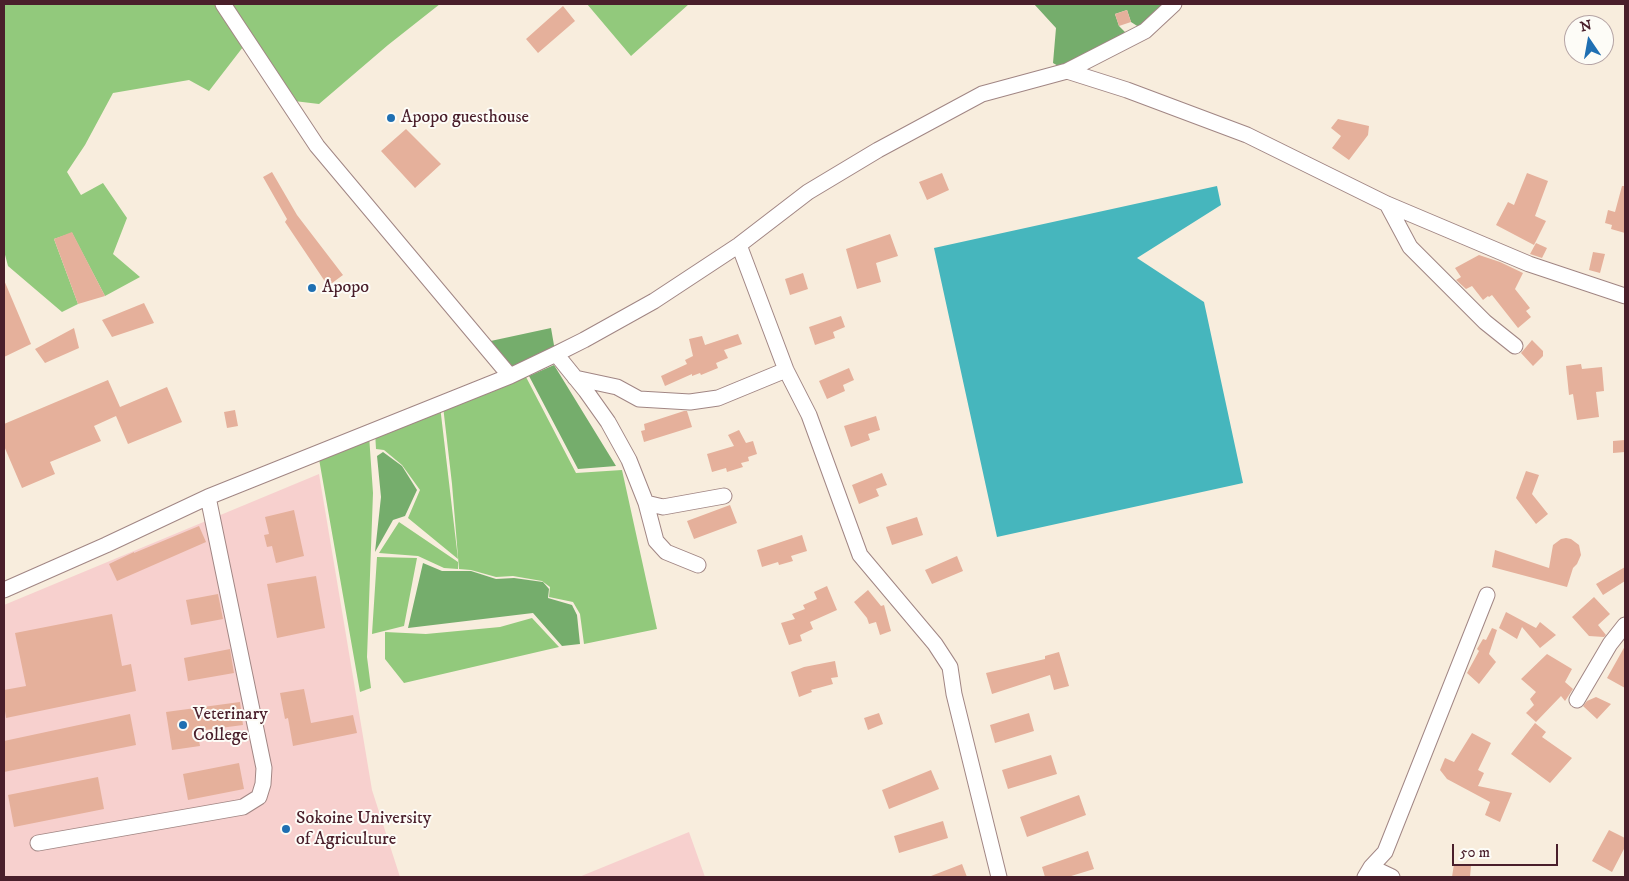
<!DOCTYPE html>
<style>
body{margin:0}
#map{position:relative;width:1629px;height:881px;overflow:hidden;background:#f8eddd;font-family:"IM FELL DW Pica",serif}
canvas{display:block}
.frame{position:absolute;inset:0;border:5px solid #4a1f2b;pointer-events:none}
.north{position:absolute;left:1564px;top:15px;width:50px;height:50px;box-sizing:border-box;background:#fdfcf7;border:1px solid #b5a4a5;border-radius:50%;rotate:348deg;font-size:14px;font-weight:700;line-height:20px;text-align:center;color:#4a1f2b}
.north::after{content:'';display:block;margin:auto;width:18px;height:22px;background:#1f6fb2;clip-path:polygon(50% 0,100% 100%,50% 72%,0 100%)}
.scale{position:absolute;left:1452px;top:844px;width:106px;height:22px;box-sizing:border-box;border:2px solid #4a1f2b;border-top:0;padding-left:6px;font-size:15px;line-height:18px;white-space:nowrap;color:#4a1f2b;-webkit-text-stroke:4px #fdfcf7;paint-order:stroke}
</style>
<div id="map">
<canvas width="1629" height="881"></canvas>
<div class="frame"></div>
<div class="north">N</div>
<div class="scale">50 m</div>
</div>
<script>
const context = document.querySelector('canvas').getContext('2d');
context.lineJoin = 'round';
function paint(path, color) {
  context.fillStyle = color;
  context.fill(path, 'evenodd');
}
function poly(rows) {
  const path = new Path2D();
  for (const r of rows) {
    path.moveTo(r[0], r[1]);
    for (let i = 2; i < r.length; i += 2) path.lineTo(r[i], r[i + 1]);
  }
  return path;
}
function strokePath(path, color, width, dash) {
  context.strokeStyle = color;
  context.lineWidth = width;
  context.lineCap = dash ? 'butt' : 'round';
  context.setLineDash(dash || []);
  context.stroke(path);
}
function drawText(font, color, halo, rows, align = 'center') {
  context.font = font + ' "IM FELL DW Pica",serif';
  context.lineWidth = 4;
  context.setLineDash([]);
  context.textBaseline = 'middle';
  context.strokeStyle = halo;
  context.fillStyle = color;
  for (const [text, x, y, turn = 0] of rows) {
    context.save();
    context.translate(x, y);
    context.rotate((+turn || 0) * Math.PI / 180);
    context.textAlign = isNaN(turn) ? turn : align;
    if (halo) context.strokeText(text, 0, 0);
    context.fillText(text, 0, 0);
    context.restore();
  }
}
paint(poly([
 [319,474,372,790,400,877,4,877,4,605],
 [689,832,705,877,579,877]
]), '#f7d0ce');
paint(poly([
 [4,4,216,4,243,47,209,91,189,80,113,93,85,145,67,172,81,195,103,183,127,218,113,254,140,277,105,296,72,233,54,239,78,304,62,312,8,266,4,251],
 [231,4,440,4,388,45,319,104,294,101],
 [587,4,689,4,631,56],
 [526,377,576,473,622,470,657,629,584,644,580,614,573,602,549,597,550,587,542,581,513,576,496,577,471,570,459,569,452,484,443,406],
 [440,406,458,559,408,518,420,490,402,465,384,450,376,449,375,432],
 [369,435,373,493,367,657,371,688,360,692,319,459],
 [399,522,458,562,458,569,444,568,418,556,379,553],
 [377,557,417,558,404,626,372,634],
 [532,618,559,647,404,683,385,659,385,632,426,634,500,627]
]), '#92c97c');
paint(poly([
 [1034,4,1174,4,1145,31,1131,22,1127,10,1115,14,1119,26,1131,38,1067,71,1053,63,1056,28],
 [551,328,555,351,510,371,486,342],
 [554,365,616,466,578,469,529,376],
 [383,452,402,466,417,490,405,516,393,520,375,552,381,497,377,456],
 [423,563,442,571,471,571,496,579,514,578,543,582,549,589,548,598,572,605,577,615,580,644,562,646,533,613,408,628]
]), '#75ad6c');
paint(poly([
 [1217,186,1221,205,1137,258,1204,302,1243,483,997,537,934,248]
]), '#46b6bd');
paint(poly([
 [563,6,575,21,538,53,526,39],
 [1127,10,1131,22,1119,26,1115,14],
 [1338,119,1369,126,1368,135,1349,160,1332,148,1341,136,1331,128],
 [406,129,441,164,415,188,381,151],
 [272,172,297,215,343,275,328,286,285,222,287,219,263,177],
 [942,173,949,190,927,200,919,182],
 [1527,173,1548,181,1535,216,1546,221,1534,245,1496,225,1508,202,1514,205],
 [1622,186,1625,186,1625,233,1611,229,1612,225,1605,223,1608,210,1615,212],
 [72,232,105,296,78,304,54,239],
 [890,234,898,256,876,263,881,282,857,289,846,249],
 [1536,243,1547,248,1542,258,1530,254],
 [1593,252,1605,254,1600,273,1589,270],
 [1479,255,1500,262,1523,273,1515,289,1530,308,1526,311,1531,317,1518,328,1492,295,1489,297,1488,296,1483,300,1472,286,1466,289,1456,280,1461,277,1455,268],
 [803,273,808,289,790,295,785,279],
 [4,280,31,344,4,357],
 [144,303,154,323,112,337,102,320],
 [841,316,845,327,833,332,835,338,815,345,809,327],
 [74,328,79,348,45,363,35,349],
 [738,334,742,344,724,350,728,358,716,363,718,368,701,375,700,373,692,376,692,374,665,386,661,376,687,364,685,360,693,356,689,339,702,336,705,345],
 [1532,340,1543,351,1543,356,1533,366,1521,353],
 [1581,364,1582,369,1602,367,1604,391,1596,392,1599,417,1577,420,1573,394,1569,395,1566,366],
 [849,368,854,380,843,385,845,391,827,399,819,381],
 [108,380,120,407,167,387,182,422,128,444,116,416,94,426,101,441,50,462,55,474,22,488,4,446,4,424],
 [235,410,238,426,227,428,224,412],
 [684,411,687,411,692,427,644,442,641,431,645,430,644,424],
 [876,416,880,430,868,434,870,440,851,447,844,426],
 [739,430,746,443,753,441,757,454,748,457,749,461,741,463,743,467,727,472,726,468,712,472,707,454,734,446,728,435],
 [1625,440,1625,452,1613,453,1613,441],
 [1526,471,1539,475,1532,494,1548,514,1536,524,1516,498],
 [882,473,887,485,876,489,879,496,859,504,852,485],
 [730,505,737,523,694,539,687,521],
 [294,510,304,556,276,563,272,546,267,547,264,535,269,534,265,517],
 [917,517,923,535,892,545,886,527],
 [199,526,206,542,117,581,109,564,134,552,134,553],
 [802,535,807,551,791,556,793,561,779,565,778,562,762,567,757,550],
 [1566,538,1571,539,1579,545,1581,555,1577,564,1573,568,1567,587,1492,567,1495,550,1549,568,1553,545,1561,539],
 [957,556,963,571,932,584,925,570],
 [1625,567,1625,581,1603,595,1596,584],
 [316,576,325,628,277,638,267,584],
 [827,586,837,610,810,622,813,629,800,635,802,641,789,645,781,623,795,619,792,614,805,609,803,605,817,599,814,592],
 [868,590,881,606,884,605,891,631,880,635,876,622,869,624,867,618,854,602],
 [218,594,223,619,191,625,186,600],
 [1594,597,1610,614,1598,625,1606,635,1604,637,1589,636,1572,617],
 [1506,612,1536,628,1540,622,1556,635,1540,648,1522,627,1517,639,1499,628],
 [112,614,122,666,131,664,136,691,6,718,4,704,4,690,26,686,15,633],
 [1492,628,1497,630,1489,654,1496,662,1479,684,1467,673,1479,651,1477,649,1483,639,1486,640],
 [1625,646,1625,688,1607,678],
 [230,649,234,673,188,681,184,658],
 [1059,652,1069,686,1054,690,1050,675,992,694,986,673,1045,659,1045,656],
 [1547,654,1572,669,1565,682,1573,689,1565,701,1561,696,1536,722,1526,713,1534,705,1530,699,1536,692,1521,679],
 [835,661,838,677,831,678,833,684,811,690,812,692,799,697,791,672,804,667],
 [304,689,311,723,353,715,357,733,293,746,288,718,285,719,280,693],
 [1596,697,1611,704,1597,719,1583,706,1587,701],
 [240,702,243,725,197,731,200,746,172,750,166,712],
 [879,713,883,724,868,730,864,718],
 [1029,713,1034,731,995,743,990,725],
 [130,714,136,745,4,772,4,741],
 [1535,723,1546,732,1542,737,1572,758,1550,783,1511,754],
 [1472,733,1491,743,1478,770,1484,773,1478,786,1512,793,1500,822,1485,815,1490,802,1447,779,1440,770,1445,758,1454,762],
 [1051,755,1057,774,1008,789,1002,770],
 [239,763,244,789,188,800,183,774],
 [931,770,939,789,889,809,882,790],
 [98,777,104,809,14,827,8,795],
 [1079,795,1086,815,1027,837,1020,817],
 [943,821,948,838,899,853,894,836],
 [1609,830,1625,838,1625,847,1612,872,1592,861],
 [1088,851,1094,869,1068,877,1045,877,1042,867],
 [962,864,967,877,931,877,931,876],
 [1454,864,1471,866,1470,877,1452,877]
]), '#e5b09b');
const minor = poly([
 [223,4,317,146,510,376],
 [1067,71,1145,31,1174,4],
 [1387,204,1410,247,1485,322,1515,346],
 [739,245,786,370,809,415,860,555,935,644,950,667,954,694,999,877],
 [556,354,586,391,608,422,629,460,646,503,663,507,724,496],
 [575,378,617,387,639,399,690,402,718,398,786,370],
 [646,503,656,541,666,552,698,565],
 [4,590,106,545,208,497,510,376,556,354,584,340,654,301,739,245,808,192,878,150,982,94,1067,71,1127,90,1247,135,1387,204,1529,264,1625,296],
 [1577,700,1610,644,1625,625],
 [38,843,243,807,259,797,263,784,264,768,208,497],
 [1371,867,1392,877],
 [1365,877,1371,867,1385,852,1487,595]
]);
strokePath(minor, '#a18684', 17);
strokePath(minor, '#fff', 15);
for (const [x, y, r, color] of [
 [391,118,5,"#1f6fb2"],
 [312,288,5,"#1f6fb2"],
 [183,725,5,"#1f6fb2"],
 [286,829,5,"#1f6fb2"]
]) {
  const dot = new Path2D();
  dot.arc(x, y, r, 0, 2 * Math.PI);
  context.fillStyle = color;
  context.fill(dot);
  strokePath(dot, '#fdfcf7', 2);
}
drawText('18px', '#4a1f2b', '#fdfcf7', [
 ["Apopo guesthouse",401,118],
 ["Apopo",322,288],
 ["Veterinary",193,715],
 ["College",193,736],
 ["Sokoine University",296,819],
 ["of Agriculture",296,840]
], 'left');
</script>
